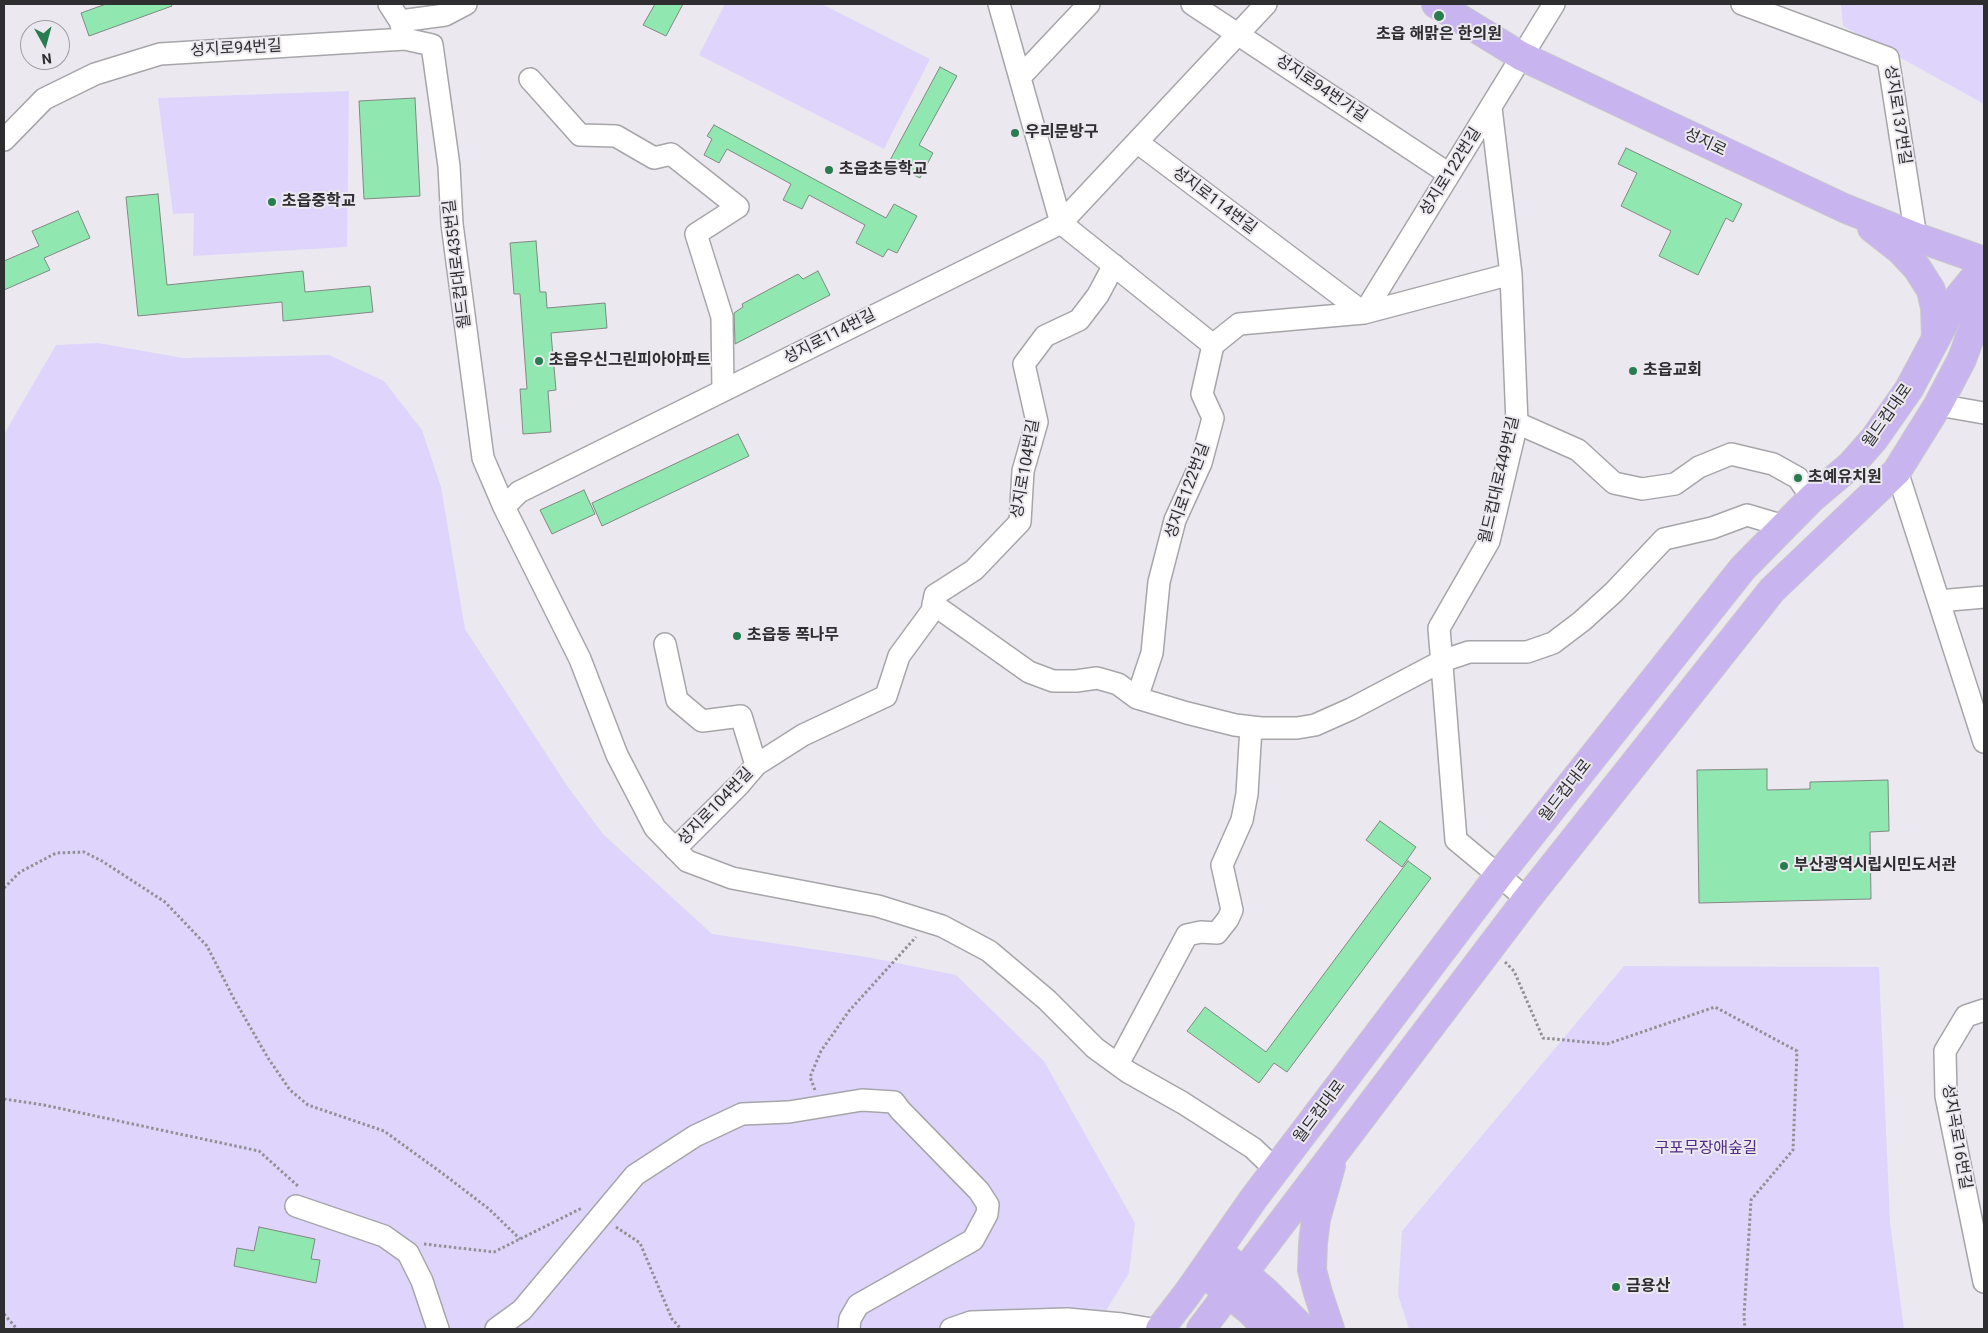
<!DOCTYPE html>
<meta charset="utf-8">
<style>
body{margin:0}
#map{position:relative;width:1988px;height:1333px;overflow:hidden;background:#ebe9ef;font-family:Roboto,sans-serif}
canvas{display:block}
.frame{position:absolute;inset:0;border:5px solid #2e2d2f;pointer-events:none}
.north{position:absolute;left:20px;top:20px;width:50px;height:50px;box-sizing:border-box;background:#ebe9ef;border:1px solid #9f9ea2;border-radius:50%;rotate:173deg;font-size:14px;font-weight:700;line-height:20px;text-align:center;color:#2e2d2f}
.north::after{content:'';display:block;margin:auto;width:18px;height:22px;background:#297c4f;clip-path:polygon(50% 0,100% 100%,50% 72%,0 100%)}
</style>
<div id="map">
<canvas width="1988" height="1333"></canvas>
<div class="frame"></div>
<div class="north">N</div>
</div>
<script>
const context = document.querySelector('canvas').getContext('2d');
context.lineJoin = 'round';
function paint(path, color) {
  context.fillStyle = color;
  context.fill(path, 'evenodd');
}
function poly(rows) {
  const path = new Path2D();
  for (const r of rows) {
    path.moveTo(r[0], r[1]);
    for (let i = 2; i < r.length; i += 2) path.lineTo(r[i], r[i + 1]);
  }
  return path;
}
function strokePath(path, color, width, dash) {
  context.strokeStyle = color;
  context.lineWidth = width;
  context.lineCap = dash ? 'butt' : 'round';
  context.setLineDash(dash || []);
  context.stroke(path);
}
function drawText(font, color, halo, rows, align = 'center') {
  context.font = font + ' Roboto,"Noto Sans KR",sans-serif';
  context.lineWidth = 4;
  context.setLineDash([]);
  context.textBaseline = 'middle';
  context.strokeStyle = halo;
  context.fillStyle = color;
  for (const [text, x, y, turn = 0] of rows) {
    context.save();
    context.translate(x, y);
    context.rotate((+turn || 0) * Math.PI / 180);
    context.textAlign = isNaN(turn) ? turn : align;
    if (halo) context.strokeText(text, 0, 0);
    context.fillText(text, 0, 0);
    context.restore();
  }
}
paint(poly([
 [725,4,822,4,930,59,884,149,699,55],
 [1841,4,1984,4,1984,104,1843,26],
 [349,91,347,247,193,256,194,213,173,214,158,98],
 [98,343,183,358,329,355,384,381,422,430,441,487,465,629,568,787,603,834,712,934,867,957,956,975,1044,1061,1135,1223,1129,1273,1095,1329,4,1329,4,434,56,345],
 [1624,966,1879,967,1890,1222,1904,1329,1409,1329,1398,1295,1402,1231]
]), '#dfd5fc');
const building = poly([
 [106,4,171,4,172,6,89,36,81,13,106,4],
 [655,4,683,4,666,36,643,25,655,4],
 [940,67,957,76,919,145,933,153,920,178,889,162,940,67],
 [415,98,420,196,364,199,359,101,415,98],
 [714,125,886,218,894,204,917,216,897,253,888,249,883,257,856,243,865,225,809,195,802,209,783,200,791,184,727,149,719,163,704,155,712,139,707,136,714,125],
 [1626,148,1742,204,1733,222,1726,218,1698,275,1659,256,1671,231,1621,206,1637,173,1618,164,1626,148],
 [158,194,167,285,303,271,305,292,370,286,373,312,283,321,282,302,138,316,126,197,158,194],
 [78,211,90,238,44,258,50,270,4,290,4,261,39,246,32,231,78,211],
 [536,241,540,292,546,292,547,308,605,303,607,328,551,333,556,390,548,391,551,432,523,434,520,389,527,389,520,294,514,294,510,243,536,241],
 [818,271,830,295,735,344,734,313,743,307,742,304,798,274,803,279,818,271],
 [738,434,749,456,602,526,592,503,738,434],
 [584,490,595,514,552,534,540,510,584,490],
 [1767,769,1767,790,1810,789,1810,782,1888,780,1889,831,1870,832,1871,899,1699,903,1697,770,1767,769],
 [1380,821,1416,847,1402,867,1366,840,1380,821],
 [1408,861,1431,878,1287,1072,1274,1063,1259,1083,1187,1031,1205,1007,1266,1052,1408,861],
 [259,1227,315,1239,311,1259,320,1260,316,1283,234,1266,237,1248,254,1251,259,1227]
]);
paint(building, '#90e7b0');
strokePath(building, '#828784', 1);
const minor = poly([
 [389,4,400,21],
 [999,4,1061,223,1213,345],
 [1192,4,1449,174],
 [1742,4,1888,58,1916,237],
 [405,39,400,21,445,15,466,4],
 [1021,76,1089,4],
 [530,79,580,135,616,136,654,158,671,154,738,207,696,234,722,317,723,390],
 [1491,108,1511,274,1517,423,1489,541,1439,628,1456,840,1527,899],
 [4,140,44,99,95,74,160,54,405,39,432,45,449,166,452,224,483,458,504,507,580,659,617,755,655,828,687,861,732,878,878,906,942,926,989,951,1047,1000,1095,1048,1128,1072,1183,1103,1253,1148,1276,1170],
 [1137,142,1364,313],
 [1364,313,1554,4],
 [1938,405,1984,413],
 [1517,423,1578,450,1614,483,1642,489,1675,484,1699,467,1731,454,1773,464,1798,478,1812,498],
 [1897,471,1984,742],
 [504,507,519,492,1061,223,1266,4],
 [1939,601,1984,597],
 [933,604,1029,672,1053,681,1076,681,1097,678,1118,684,1137,698,1187,713,1235,725,1261,728,1297,728,1315,725,1351,709,1442,661,1469,652,1527,652,1553,643,1582,621,1614,592,1664,539,1712,528,1747,515,1784,526],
 [665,644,677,700,702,721,741,716,756,765],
 [1137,698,1152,653,1159,582,1175,520,1201,463,1213,418,1202,394,1213,345,1239,324,1364,313,1511,274],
 [675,849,739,785,756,765,803,735,886,696,899,656,932,611,935,595,974,570,1020,522,1023,471,1037,422,1024,364,1045,336,1079,320,1098,295,1114,265],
 [1984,1010,1966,1016,1945,1051,1946,1096,1984,1282],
 [1118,1064,1187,935,1201,932,1217,933,1228,919,1232,910,1222,865,1242,820,1247,794,1251,727],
 [296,1206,384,1236,408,1253,422,1281,438,1329],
 [496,1329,522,1310,635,1175,695,1136,742,1114,789,1112,862,1100,894,1102,900,1110,979,1191,988,1205,987,1214,973,1240,858,1305,850,1319,849,1329],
 [951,1329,971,1322,1067,1319,1122,1324,1152,1329]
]);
const major = poly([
 [1436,4,1521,56,1844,208,1916,237,1984,261],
 [1872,228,1900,250,1917,268,1931,290,1935,308,1936,337],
 [1230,1261,1266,1292,1303,1329],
 [1214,1281,1250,1311,1268,1329],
 [1160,1329,1187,1294,1254,1198,1499,875,1743,568,1812,498,1851,465,1874,439,1909,389,1957,299,1984,266],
 [1201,1329,1527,899,1772,590,1897,471,1938,405,1962,359,1981,307,1984,284],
 [1330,1329,1318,1293,1312,1270,1313,1243,1316,1219,1331,1166]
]);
strokePath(minor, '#a6a5aa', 24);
strokePath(major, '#c9c8c9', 30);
strokePath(poly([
 [4,888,20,872,56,853,84,852,102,861,165,902,207,946,234,999,268,1058,290,1090,308,1105,384,1131,442,1173,489,1209,520,1239],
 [1505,962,1514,971,1543,1038,1607,1044,1715,1007,1797,1051,1793,1150,1751,1200,1744,1316,1745,1329],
 [815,1090,810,1077,821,1051,849,1011,916,937],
 [4,1099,44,1105,259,1151,299,1187],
 [616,1227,640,1243,672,1319,681,1329],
 [424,1244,494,1252,582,1208],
 [4,1314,17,1329]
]), '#919094', 3, [2.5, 2.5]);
strokePath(minor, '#fff', 21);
strokePath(major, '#c8b4ef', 28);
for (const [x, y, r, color] of [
 [1439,16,6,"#297c4f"],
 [1015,133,5,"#297c4f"],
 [829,170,5,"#297c4f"],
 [272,202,5,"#297c4f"],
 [539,361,5,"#297c4f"],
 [1633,371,5,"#297c4f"],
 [1798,478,5,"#297c4f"],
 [737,636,5,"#297c4f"],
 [1784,866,5,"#297c4f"],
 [1616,1287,5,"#297c4f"]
]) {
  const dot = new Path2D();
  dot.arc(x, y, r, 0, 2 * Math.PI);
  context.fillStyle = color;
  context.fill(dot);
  strokePath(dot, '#ebe9ef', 2);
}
drawText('bold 16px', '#2e2d2f', '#ebe9ef', [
 ["초읍 해맑은 한의원",1439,35,"center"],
 ["우리문방구",1025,133],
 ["초읍초등학교",839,170],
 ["초읍중학교",282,202],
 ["초읍우신그린피아아파트",549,361],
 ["초읍교회",1643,371],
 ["초예유치원",1808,478],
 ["초읍동 폭나무",747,636],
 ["부산광역시립시민도서관",1794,866],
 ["금용산",1626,1287]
], 'left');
drawText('16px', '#2e2d2f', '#ebe9ef', [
 ["성지로94번길",236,49,-3],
 ["성지로94번가길",1321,89,34],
 ["성지로137번길",1897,115,81],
 ["성지로",1705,143,25],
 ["성지로122번길",1451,172,-58],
 ["성지로114번길",1214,201,37],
 ["월드컵대로435번길",458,264,-97],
 ["성지로114번길",830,337,-27],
 ["월드컵대로",1888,416,-55],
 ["성지로104번길",1026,469,-80],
 ["월드컵대로449번길",1500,480,-77],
 ["성지로122번길",1188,491,-70],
 ["월드컵대로",1566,791,-52],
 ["성지로104번길",716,807,-46],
 ["월드컵대로",1320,1112,-53],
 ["성지곡로16번길",1956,1137,80]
]);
drawText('16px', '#502b86', '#ebe9ef', [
 ["구포무장애숲길",1706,1149]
]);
</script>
